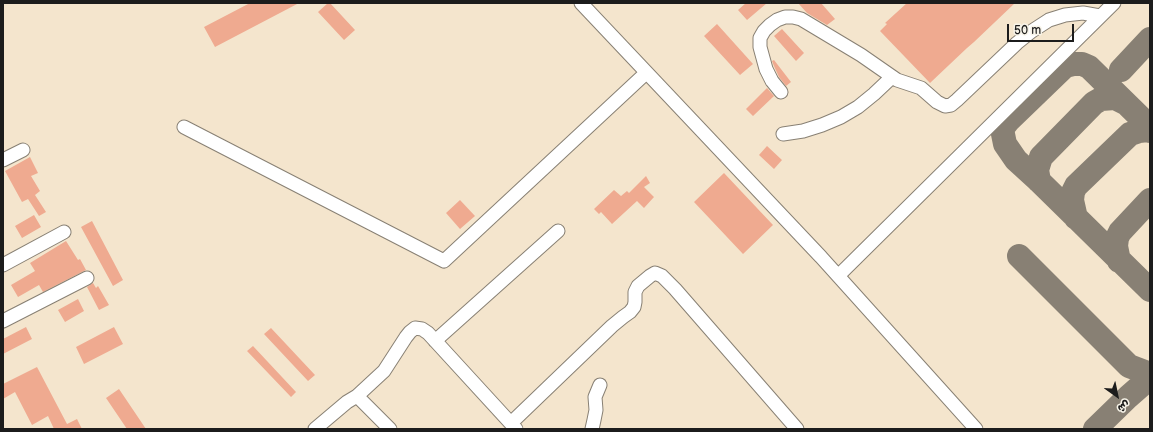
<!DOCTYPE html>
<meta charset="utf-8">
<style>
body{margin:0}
#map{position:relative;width:1153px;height:432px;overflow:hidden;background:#f4e5cd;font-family:"Balsamiq Sans","Playpen Sans Arabic",sans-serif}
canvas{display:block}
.frame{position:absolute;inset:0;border:4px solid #1c1c1c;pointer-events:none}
.north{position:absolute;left:1097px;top:376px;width:40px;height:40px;-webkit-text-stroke:3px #f7f3e8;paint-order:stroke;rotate:147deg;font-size:11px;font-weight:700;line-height:16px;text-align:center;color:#1c1c1c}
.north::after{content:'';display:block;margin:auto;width:14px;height:18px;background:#1c1c1c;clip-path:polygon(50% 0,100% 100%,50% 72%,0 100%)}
.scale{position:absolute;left:1007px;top:24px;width:67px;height:18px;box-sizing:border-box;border:2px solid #1c1c1c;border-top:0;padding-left:5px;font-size:12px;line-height:14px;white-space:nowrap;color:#1c1c1c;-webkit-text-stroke:3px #f7f3e8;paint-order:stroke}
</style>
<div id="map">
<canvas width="1153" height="432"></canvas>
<div class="frame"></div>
<div class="north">ش</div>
<div class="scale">50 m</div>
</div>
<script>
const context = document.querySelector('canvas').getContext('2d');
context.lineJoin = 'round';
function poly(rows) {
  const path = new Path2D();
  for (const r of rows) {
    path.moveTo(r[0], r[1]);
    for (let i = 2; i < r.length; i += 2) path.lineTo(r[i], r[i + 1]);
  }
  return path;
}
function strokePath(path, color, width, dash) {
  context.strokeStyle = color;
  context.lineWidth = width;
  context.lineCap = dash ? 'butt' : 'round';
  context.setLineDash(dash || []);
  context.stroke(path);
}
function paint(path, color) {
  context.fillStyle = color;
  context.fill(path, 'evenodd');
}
strokePath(poly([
 [1121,70,1150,39],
 [1150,127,1089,67,1082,64,1073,64,1065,66,1009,120,1002,129,1005,144,1016,160,1039,181,1150,290],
 [1039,181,1037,170,1041,157,1094,103,1101,99,1115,98,1125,103],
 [1076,218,1072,200,1073,192,1076,186,1130,134,1139,131,1148,130,1150,131],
 [1019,256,1129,366,1150,374],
 [1119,261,1116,246,1117,238,1120,232,1150,200],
 [1095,429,1128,397,1144,383,1150,379]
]), '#888074', 24);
paint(poly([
 [250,3,299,3,215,47,204,27],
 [328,3,330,3,355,30,344,40,318,12],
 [746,3,767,3,747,20,738,10],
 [798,3,821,3,835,19,827,25,807,13],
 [907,3,1015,3,974,42,967,48,930,83,880,31,887,24,885,23],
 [717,24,753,64,740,75,704,36],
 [782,29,804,53,796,61,774,36],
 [774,60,791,82,786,86,779,77,774,66,772,61],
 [767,88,774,96,753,116,746,109],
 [767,146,782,160,774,169,759,155],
 [30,157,38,173,31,176,40,191,35,195,46,212,39,216,28,199,22,202,5,171],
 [724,173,773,225,743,254,694,202],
 [646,176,650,183,644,187,654,197,644,208,637,201,612,224,601,212,599,214,594,209,614,190,621,196,627,191,629,193],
 [460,200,475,216,460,229,446,213],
 [34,215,41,227,22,238,15,226],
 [92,221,123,280,113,286,81,227],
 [66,241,78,260,80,259,86,270,43,292,39,285,18,297,11,285,35,271,30,263],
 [93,283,96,288,98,286,109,305,99,310,87,287],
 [78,299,84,311,65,322,58,310],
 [26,327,32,339,3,354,3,339],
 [114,327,123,344,84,364,76,347],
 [271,328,315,375,308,381,264,334],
 [253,346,296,392,291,397,247,351],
 [37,367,67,424,77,419,82,429,54,429,48,416,32,425,15,392,3,399,3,384],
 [119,389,146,429,127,429,106,398]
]), '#efaa90');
const minor = poly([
 [581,3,821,257,976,429],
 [781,92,772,81,766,69,760,47,760,38,764,31,770,25,777,20,785,17,793,17,801,19,861,55,897,80,921,88,937,102,945,106,951,105,957,100,1017,43,1032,31,1049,20,1065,15,1083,13,1100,16],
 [184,127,444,261,646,73],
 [783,134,803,131,822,125,841,117,858,107,874,94,892,77],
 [3,160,23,150],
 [3,265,64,232],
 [838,276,1114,3],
 [3,321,87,278],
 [435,341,558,231],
 [357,396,390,429],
 [511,423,612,326,623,317,630,312,634,307,635,302,635,292,638,286,650,276,655,273,662,276,675,289,797,429],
 [315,429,347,402,357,396,384,371,406,337,410,332,415,328,422,329,428,333,516,429],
 [592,429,594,420,596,410,595,397,600,385]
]);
strokePath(minor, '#888074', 15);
strokePath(minor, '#fff', 13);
</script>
